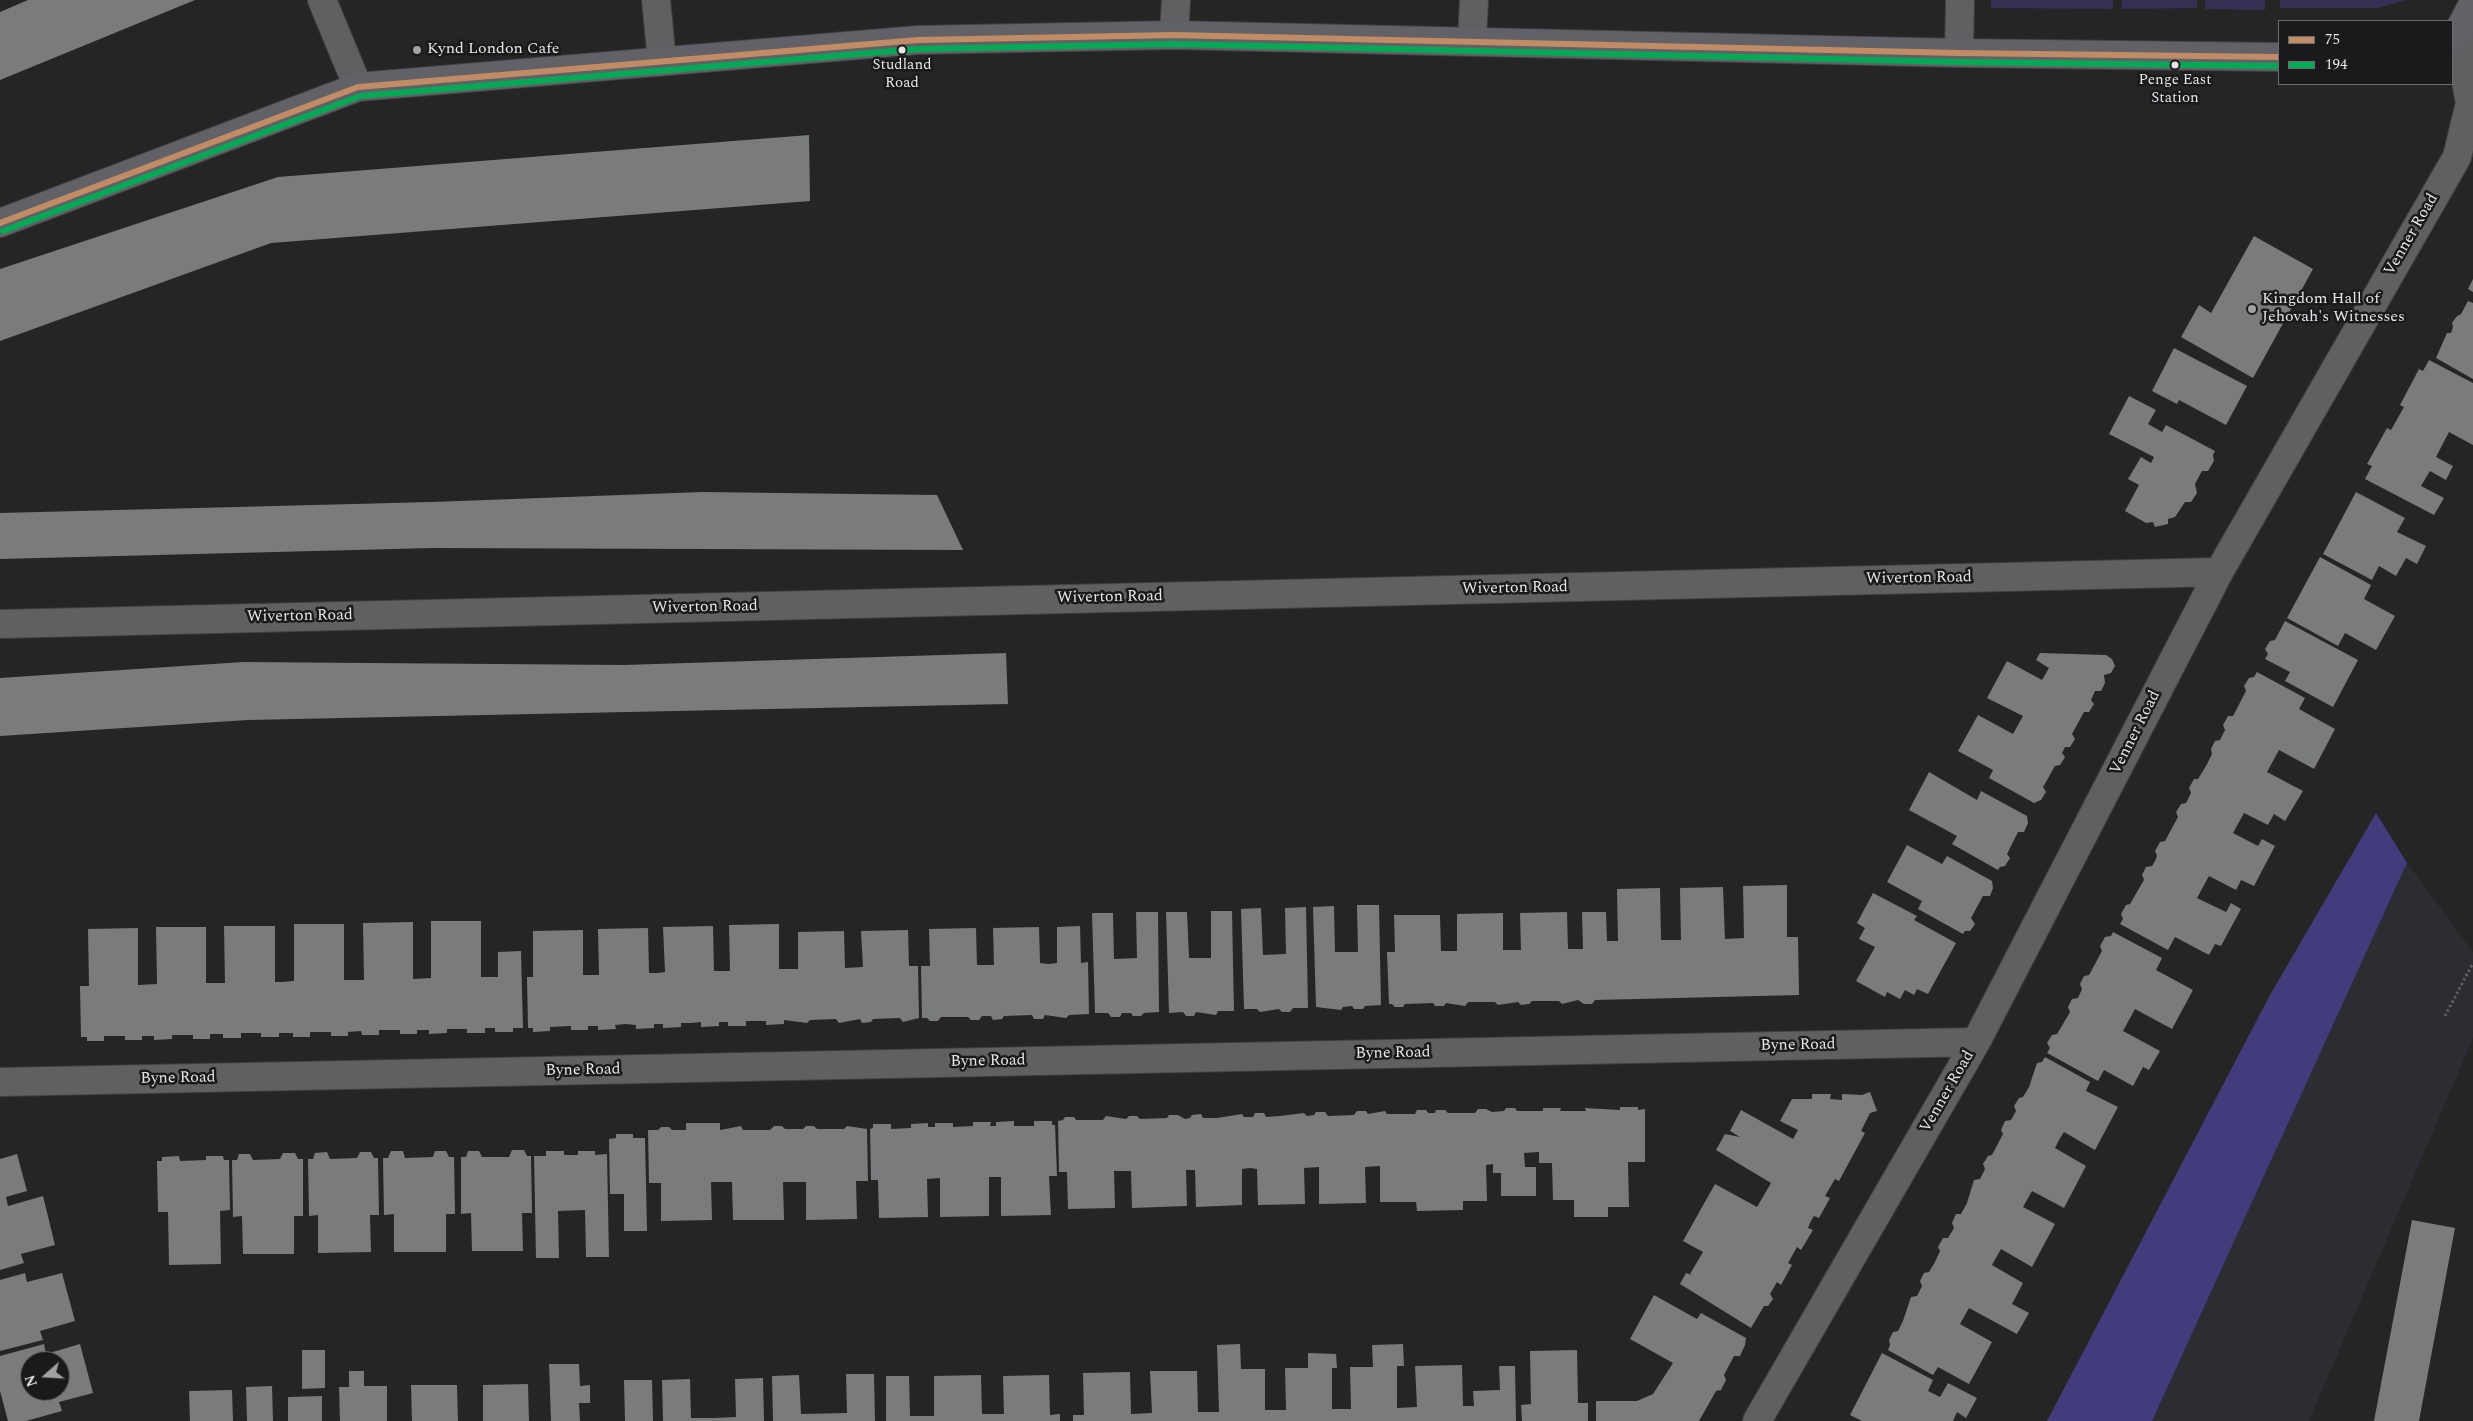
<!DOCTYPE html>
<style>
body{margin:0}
#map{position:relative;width:2473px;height:1421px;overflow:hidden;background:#252526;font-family:Spectral,serif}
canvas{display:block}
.legend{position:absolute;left:2278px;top:20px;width:175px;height:65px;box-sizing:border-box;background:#1a1a1d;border:1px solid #6c6c6e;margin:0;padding:6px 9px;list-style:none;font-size:15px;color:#e6e6e8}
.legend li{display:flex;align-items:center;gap:10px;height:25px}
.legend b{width:25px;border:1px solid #6c6c6e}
.north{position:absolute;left:20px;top:1351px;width:50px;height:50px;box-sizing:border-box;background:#1a1a1d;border:1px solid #6c6c6e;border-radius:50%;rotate:251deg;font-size:14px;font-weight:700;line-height:20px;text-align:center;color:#e6e6e8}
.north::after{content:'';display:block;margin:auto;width:18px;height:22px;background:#a2a2a4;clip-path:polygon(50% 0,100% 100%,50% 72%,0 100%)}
</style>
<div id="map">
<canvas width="2473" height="1421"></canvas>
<ul class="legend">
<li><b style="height:6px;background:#c18c65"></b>75</li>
<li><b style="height:6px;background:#06aa56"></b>194</li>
</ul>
<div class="north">N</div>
</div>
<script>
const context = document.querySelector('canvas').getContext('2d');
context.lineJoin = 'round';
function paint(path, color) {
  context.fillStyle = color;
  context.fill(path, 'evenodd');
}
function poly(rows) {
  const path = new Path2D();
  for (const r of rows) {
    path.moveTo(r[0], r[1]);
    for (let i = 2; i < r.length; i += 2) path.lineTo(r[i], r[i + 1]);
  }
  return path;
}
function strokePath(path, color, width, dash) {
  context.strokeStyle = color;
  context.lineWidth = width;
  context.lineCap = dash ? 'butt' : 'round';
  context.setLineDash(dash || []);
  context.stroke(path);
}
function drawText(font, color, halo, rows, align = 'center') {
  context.font = font + ' Spectral,serif';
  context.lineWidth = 5;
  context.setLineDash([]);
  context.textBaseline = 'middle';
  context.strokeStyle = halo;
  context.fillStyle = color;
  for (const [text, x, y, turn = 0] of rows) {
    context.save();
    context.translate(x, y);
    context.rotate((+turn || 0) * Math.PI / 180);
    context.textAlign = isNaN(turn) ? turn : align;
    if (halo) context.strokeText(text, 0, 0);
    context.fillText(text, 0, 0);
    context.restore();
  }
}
paint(poly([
 [2407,863,2473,952,2473,1038,2309,1421,2152,1421]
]), '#2c2c33');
paint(poly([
 [1991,0,2113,0,2113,9,1991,8],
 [2122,0,2197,0,2197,8,2122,9],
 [2205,0,2265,0,2265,10,2205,9],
 [2280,0,2406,0,2377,8,2280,8]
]), '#333054');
paint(poly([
 [2376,813,2407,863,2152,1421,2047,1421,2270,995]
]), '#433c7c');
paint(poly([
 [28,0,195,0,0,80,0,12],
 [809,135,810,201,271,243,0,341,0,269,278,177],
 [2254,236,2313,269,2253,378,2181,337,2199,305,2211,313],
 [2473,279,2473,292,2468,289],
 [2468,301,2473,303,2473,379,2436,358,2447,333,2451,333,2453,327,2452,323,2457,316,2461,314],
 [2174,348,2247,386,2226,425,2179,400,2177,404,2152,391],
 [2429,360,2473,383,2473,445,2449,432,2436,457,2453,466,2446,480,2430,471,2421,486,2444,498,2434,515,2365,479,2372,466,2367,464,2387,428,2391,430,2404,407,2400,405,2419,369,2423,371],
 [2129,396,2156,410,2148,424,2162,432,2166,425,2215,451,2213,455,2214,461,2208,471,2202,471,2195,484,2197,493,2191,502,2185,502,2175,517,2168,519,2168,524,2155,527,2153,522,2146,523,2125,511,2139,485,2128,479,2141,457,2151,463,2154,457,2109,434],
 [702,492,937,495,963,550,433,548,0,559,0,513,432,502],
 [2356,492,2405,518,2397,532,2426,546,2417,564,2406,558,2396,576,2379,566,2372,580,2323,554],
 [2320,557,2371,585,2364,599,2395,616,2376,650,2345,633,2338,646,2287,618],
 [2285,621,2358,660,2333,707,2285,681,2290,672,2265,659,2268,654,2265,649,2270,641,2275,640],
 [1006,653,1008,704,248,720,0,736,0,678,243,662,623,665],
 [2040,653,2106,655,2112,659,2115,666,2111,673,2104,675,2105,683,2101,691,2095,691,2091,700,2094,704,2089,712,2084,712,2072,734,2075,739,2070,747,2065,747,2062,753,2065,757,2060,765,2055,766,2043,787,2046,792,2041,800,2034,803,1989,778,1993,770,1958,751,1978,715,2013,734,2023,716,1987,698,2007,661,2042,680,2049,668,2036,660],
 [2257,672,2305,698,2299,709,2335,729,2314,769,2279,750,2267,772,2303,791,2285,821,2274,814,2268,825,2244,813,2233,833,2258,846,2262,839,2275,846,2254,886,2241,880,2236,890,2209,876,2197,898,2226,912,2231,903,2241,909,2221,946,2215,944,2209,955,2175,937,2168,950,2120,924,2123,919,2121,914,2126,905,2130,904,2144,880,2142,875,2146,867,2152,866,2155,861,2157,856,2155,851,2160,842,2165,841,2178,817,2176,812,2181,804,2186,803,2191,793,2189,788,2194,779,2198,779,2206,766,2212,754,2211,749,2215,741,2220,740,2225,730,2223,725,2228,716,2233,716,2246,691,2244,686,2249,678,2254,677],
 [1929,772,1977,800,1981,791,2027,816,2028,823,2024,832,2018,832,2007,854,2010,858,2005,866,2000,867,1998,870,1952,844,1957,836,1909,810],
 [1907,845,1942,864,1947,856,1992,881,1993,888,1990,896,1983,896,1971,918,1975,924,1970,931,1965,931,1963,934,1918,909,1922,901,1887,882],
 [1787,885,1787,937,1798,937,1799,995,1595,1000,1592,1004,1584,1004,1578,1000,1562,1004,1559,1001,1532,1001,1529,1004,1521,1005,1518,1002,1498,1005,1495,1002,1468,1002,1465,1006,1446,1003,1444,1006,1435,1006,1433,1003,1405,1004,1403,1007,1395,1007,1392,1004,1389,1004,1387,952,1395,952,1394,915,1440,915,1441,951,1457,951,1457,914,1503,913,1503,950,1521,950,1520,913,1567,912,1568,949,1583,949,1582,912,1606,912,1607,941,1618,941,1617,889,1660,888,1661,940,1681,940,1680,888,1723,887,1725,939,1744,938,1743,886],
 [1873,893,1917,916,1914,920,1956,943,1928,994,1917,989,1914,995,1905,990,1900,999,1887,992,1885,997,1856,981,1875,947,1859,939,1865,928,1857,923],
 [1357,905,1379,905,1381,1005,1365,1006,1363,1009,1354,1009,1352,1006,1343,1007,1341,1010,1316,1007,1313,907,1334,906,1335,952,1358,952],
 [1306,907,1308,1008,1293,1008,1290,1012,1282,1012,1279,1009,1260,1012,1257,1009,1244,1009,1241,909,1261,908,1263,955,1286,954,1285,908],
 [1211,911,1232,911,1234,1011,1218,1011,1216,1015,1196,1012,1194,1016,1186,1016,1183,1012,1169,1013,1166,912,1187,912,1189,958,1211,958],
 [1136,912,1158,912,1159,1012,1144,1013,1141,1016,1133,1016,1131,1013,1122,1013,1120,1017,1111,1017,1108,1013,1095,1013,1092,913,1113,913,1114,959,1137,958],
 [431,921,481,921,481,977,498,977,498,952,521,951,523,1028,513,1028,513,1032,495,1032,495,1028,485,1028,485,1033,467,1033,467,1029,447,1029,447,1033,429,1034,429,1030,417,1030,417,1034,400,1034,400,1030,379,1030,379,1035,362,1035,361,1031,348,1032,348,1036,331,1036,331,1032,310,1032,310,1037,293,1037,293,1033,279,1033,279,1037,261,1037,261,1033,241,1033,241,1038,223,1038,223,1034,210,1034,210,1039,193,1039,193,1035,172,1035,172,1039,154,1040,154,1036,142,1036,142,1040,125,1040,125,1036,104,1036,104,1041,87,1041,87,1037,81,1037,80,986,89,986,88,929,138,928,138,985,157,984,156,927,206,927,206,983,225,983,224,926,275,926,275,982,282,982,294,981,294,924,344,924,344,980,364,980,363,923,413,922,413,979,431,978],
 [779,924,779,969,798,969,798,932,844,931,845,968,863,967,861,931,908,930,909,966,918,966,919,1018,903,1022,900,1018,873,1019,871,1022,862,1023,860,1019,839,1023,836,1019,810,1020,807,1023,784,1020,784,1024,766,1025,766,1021,746,1021,746,1026,728,1026,728,1022,719,1022,719,1026,701,1027,701,1022,691,1023,681,1023,681,1027,663,1028,663,1024,654,1024,654,1028,636,1029,636,1025,626,1024,615,1025,616,1029,598,1030,598,1026,588,1026,588,1030,571,1030,571,1026,550,1027,550,1031,533,1032,533,1028,528,1028,527,977,533,977,533,931,583,930,583,975,599,975,598,929,648,928,649,973,657,973,665,972,663,927,713,926,714,971,730,971,729,925],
 [1080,926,1081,963,1088,962,1089,1014,1069,1015,1066,1018,1045,1015,1043,1019,1034,1019,1032,1015,1004,1016,1002,1019,993,1020,991,1016,982,1016,979,1020,971,1020,968,1017,941,1017,938,1021,930,1021,927,1018,922,1018,921,966,930,966,929,929,976,928,977,965,994,965,993,928,1039,927,1040,963,1049,964,1057,963,1057,927],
 [2113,932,2162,958,2156,970,2193,990,2172,1029,2135,1009,2123,1031,2160,1051,2149,1070,2143,1067,2133,1086,2104,1070,2098,1081,2047,1053,2050,1048,2047,1043,2052,1035,2057,1034,2063,1024,2070,1012,2068,1007,2072,999,2078,998,2082,989,2080,984,2084,976,2089,975,2102,951,2100,946,2105,937,2111,936],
 [2045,1057,2090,1082,2086,1091,2118,1107,2095,1150,2064,1132,2059,1140,2055,1148,2086,1166,2064,1208,2032,1191,2023,1207,2055,1224,2032,1267,2001,1249,1992,1265,2023,1283,2012,1304,2029,1313,2017,1334,1969,1308,1960,1324,1992,1342,1969,1384,1938,1367,1933,1375,1888,1350,1890,1345,1889,1340,1893,1332,1898,1331,1903,1321,1911,1297,1917,1296,1922,1286,1920,1281,1924,1273,1929,1272,1935,1262,1940,1251,1938,1247,1943,1238,1948,1238,1954,1228,1952,1223,1956,1214,1961,1214,1967,1203,1974,1180,1980,1179,1985,1169,1983,1164,1988,1156,1992,1155,2003,1134,2001,1130,2005,1121,2011,1120,2016,1111,2014,1106,2019,1098,2023,1097,2029,1087,2037,1063,2042,1062],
 [1870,1092,1877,1111,1870,1113,1861,1131,1865,1133,1839,1181,1835,1179,1825,1196,1830,1198,1819,1218,1814,1216,1810,1223,1808,1228,1813,1230,1801,1250,1797,1247,1788,1263,1792,1265,1781,1285,1777,1282,1770,1294,1773,1299,1768,1306,1764,1306,1751,1328,1680,1284,1686,1273,1694,1276,1690,1274,1703,1252,1683,1241,1715,1184,1757,1207,1771,1183,1716,1150,1725,1134,1740,1137,1730,1131,1741,1110,1793,1139,1798,1130,1780,1121,1792,1099,1812,1099,1812,1094,1831,1094,1830,1099,1842,1100,1842,1094,1862,1095],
 [1620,1107,1638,1107,1638,1110,1645,1109,1645,1162,1628,1162,1629,1207,1608,1207,1608,1217,1574,1217,1574,1200,1553,1200,1552,1163,1539,1163,1539,1152,1524,1153,1525,1167,1536,1167,1536,1196,1501,1196,1501,1173,1493,1173,1493,1164,1486,1165,1487,1201,1463,1201,1463,1210,1417,1211,1416,1202,1380,1202,1380,1166,1365,1167,1366,1203,1319,1204,1319,1167,1304,1168,1305,1204,1258,1205,1257,1169,1250,1168,1242,1169,1242,1205,1196,1207,1195,1170,1186,1170,1187,1206,1132,1208,1131,1171,1114,1171,1115,1208,1068,1209,1067,1172,1059,1172,1058,1121,1063,1120,1065,1117,1074,1117,1076,1120,1103,1120,1106,1116,1126,1119,1129,1116,1137,1116,1140,1119,1167,1118,1169,1115,1178,1115,1185,1119,1190,1118,1192,1115,1201,1114,1203,1118,1217,1118,1242,1114,1244,1117,1253,1117,1255,1113,1264,1113,1266,1117,1280,1116,1304,1113,1307,1116,1314,1115,1316,1112,1325,1112,1328,1116,1354,1115,1357,1111,1366,1111,1368,1114,1385,1111,1387,1114,1415,1114,1417,1110,1426,1110,1428,1113,1435,1113,1436,1110,1445,1110,1448,1113,1475,1113,1478,1109,1486,1109,1492,1112,1504,1111,1506,1108,1515,1108,1517,1111,1543,1111,1543,1108,1561,1108,1560,1111,1586,1111,1585,1108,1620,1110],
 [1014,1121,1014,1126,1034,1126,1034,1121,1052,1121,1052,1125,1055,1125,1057,1176,1049,1176,1051,1215,1001,1216,1001,1177,989,1177,989,1216,940,1217,940,1178,927,1179,928,1217,879,1218,878,1180,871,1180,870,1129,873,1128,873,1124,891,1124,891,1129,911,1128,911,1124,928,1123,928,1127,935,1127,935,1123,953,1123,953,1127,973,1126,973,1122,991,1122,990,1126,996,1126,996,1122],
 [686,1123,720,1123,720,1130,741,1126,743,1130,770,1130,774,1126,782,1126,785,1129,803,1129,806,1126,814,1126,817,1129,844,1129,847,1126,867,1129,868,1181,856,1181,857,1219,806,1220,806,1182,783,1182,784,1220,733,1220,732,1182,711,1182,712,1220,661,1221,661,1183,649,1183,648,1130,658,1130,661,1127,669,1127,672,1130,686,1130],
 [616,1134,633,1134,633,1138,645,1138,647,1231,624,1231,624,1194,610,1194,609,1139,616,1138],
 [512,1150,524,1150,527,1156,531,1156,532,1213,522,1213,523,1251,472,1251,471,1213,461,1214,461,1157,466,1157,468,1151,479,1151,482,1157,509,1157],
 [391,1151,403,1151,405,1158,433,1157,435,1151,446,1151,449,1157,454,1157,455,1214,446,1214,446,1252,394,1252,394,1214,384,1215,383,1158,388,1158],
 [546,1151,564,1151,564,1155,578,1155,578,1151,595,1151,595,1155,607,1154,609,1257,586,1257,585,1210,558,1211,559,1258,536,1258,534,1156,546,1156],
 [327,1152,330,1159,357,1158,360,1152,371,1152,374,1158,378,1158,379,1215,370,1215,371,1252,318,1253,318,1215,309,1216,308,1159,313,1159,315,1153],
 [283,1153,295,1153,298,1159,303,1159,303,1216,294,1216,294,1254,243,1254,242,1216,233,1217,232,1160,237,1160,239,1154,250,1154,253,1160,280,1159],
 [17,1154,27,1191,6,1197,8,1206,43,1196,55,1245,21,1254,24,1263,0,1270,0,1159],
 [179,1156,180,1161,206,1160,206,1156,223,1156,224,1160,229,1160,230,1210,220,1211,221,1264,169,1265,168,1212,158,1212,157,1161,162,1161,162,1157],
 [2412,1220,2455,1228,2419,1421,2374,1421],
 [25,1273,27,1282,62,1273,75,1321,40,1331,43,1340,0,1351,0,1280],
 [1654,1295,1697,1319,1701,1313,1746,1338,1745,1345,1740,1356,1734,1356,1724,1375,1726,1380,1721,1390,1716,1391,1699,1421,1596,1421,1596,1401,1637,1401,1653,1394,1673,1363,1630,1339],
 [44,1344,46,1354,80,1344,93,1393,59,1402,62,1411,26,1421,8,1421,0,1391,0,1356],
 [30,1361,60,1361,60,1391,30,1391],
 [1240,1344,1241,1369,1265,1369,1265,1410,1286,1410,1285,1368,1308,1368,1308,1353,1336,1354,1337,1368,1332,1368,1332,1409,1351,1409,1350,1367,1373,1367,1372,1345,1403,1344,1404,1366,1397,1366,1397,1408,1417,1407,1415,1366,1462,1365,1463,1406,1474,1406,1473,1391,1500,1390,1499,1366,1515,1366,1516,1421,1073,1421,1073,1415,1084,1415,1083,1373,1130,1372,1131,1414,1152,1413,1150,1371,1197,1371,1198,1412,1219,1412,1217,1345],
 [302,1350,325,1350,325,1388,302,1389],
 [1577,1350,1578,1403,1588,1403,1588,1421,1522,1421,1521,1405,1531,1404,1530,1351],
 [1882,1353,1933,1380,1928,1391,1940,1397,1948,1383,1977,1398,1966,1418,1957,1412,1953,1421,1862,1421,1850,1415],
 [549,1364,579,1364,580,1386,590,1385,590,1403,579,1403,580,1421,551,1421],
 [349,1371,364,1371,364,1386,387,1386,387,1421,340,1421,339,1387,349,1387],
 [846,1374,874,1374,875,1421,773,1421,772,1376,799,1375,801,1414,847,1413],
 [981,1375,982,1414,1004,1414,1003,1376,1049,1375,1050,1415,1060,1414,1060,1421,886,1421,886,1376,909,1376,910,1416,934,1416,934,1376],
 [763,1378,764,1421,663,1421,662,1380,690,1379,691,1418,714,1418,736,1417,735,1379],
 [624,1380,652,1380,653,1421,625,1421],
 [528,1384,529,1421,483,1421,483,1385],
 [411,1385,457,1385,458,1421,412,1421],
 [272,1386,273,1421,247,1421,246,1387],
 [232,1390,233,1421,190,1421,189,1391],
 [322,1396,322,1421,288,1421,288,1397]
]), '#7a7b7c');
const minor = poly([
 [322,0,358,87],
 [656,0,662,61],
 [1174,35,1176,0],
 [1472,40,1474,0],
 [1959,53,1960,0],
 [0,624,2219,572],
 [0,1082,1976,1042],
 [1757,1421,1976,1042,2219,572,2457,157,2470,103,2457,34,2473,37]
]);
const primary = poly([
 [2452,36,2457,34,2473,4],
 [0,223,358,87,918,40,1174,35,1959,53,2279,57]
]);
strokePath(minor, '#414142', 30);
strokePath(primary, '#414142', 30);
strokePath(poly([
 [2445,1016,2473,963]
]), '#5d5d5e', 3, [2.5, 2.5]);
strokePath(minor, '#606062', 28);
strokePath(primary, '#616167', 28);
strokePath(poly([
 [0,223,358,87,918,40,1174,35,1959,53,2279,57]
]), '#c18c65', 6);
strokePath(poly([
 [3,231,360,96,918,49,1174,44,1959,62,2279,66]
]), '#06aa56', 6);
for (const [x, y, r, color] of [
 [417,50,5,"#a2a2a4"],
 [902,50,4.5,"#e6e6e8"],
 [2175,65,4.5,"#e6e6e8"],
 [2252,309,5,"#a2a2a4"]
]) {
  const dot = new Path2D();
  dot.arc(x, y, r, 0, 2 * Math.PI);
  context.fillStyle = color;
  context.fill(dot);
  strokePath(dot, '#1a1a1d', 2);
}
drawText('15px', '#e6e6e8', '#1a1a1d', [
 ["Studland",902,66],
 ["Road",902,84],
 ["Penge East",2175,81],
 ["Station",2175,99]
]);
drawText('16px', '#e6e6e8', '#1a1a1d', [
 ["Kynd London Cafe",427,50],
 ["Kingdom Hall of",2262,300],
 ["Jehovah's Witnesses",2262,318]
], 'left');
drawText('16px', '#e6e6e8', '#1a1a1d', [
 ["Venner Road",2412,235,-60],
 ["Wiverton Road",1919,579,-1],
 ["Wiverton Road",1515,589,-1],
 ["Wiverton Road",1110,598,-1],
 ["Wiverton Road",705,608,-1],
 ["Wiverton Road",300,617,-1],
 ["Venner Road",2136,733,-63],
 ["Byne Road",1798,1046,-1],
 ["Byne Road",1393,1054,-1],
 ["Byne Road",988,1062,-1],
 ["Byne Road",583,1071,-1],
 ["Byne Road",178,1079,-1],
 ["Venner Road",1948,1092,-60]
]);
</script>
